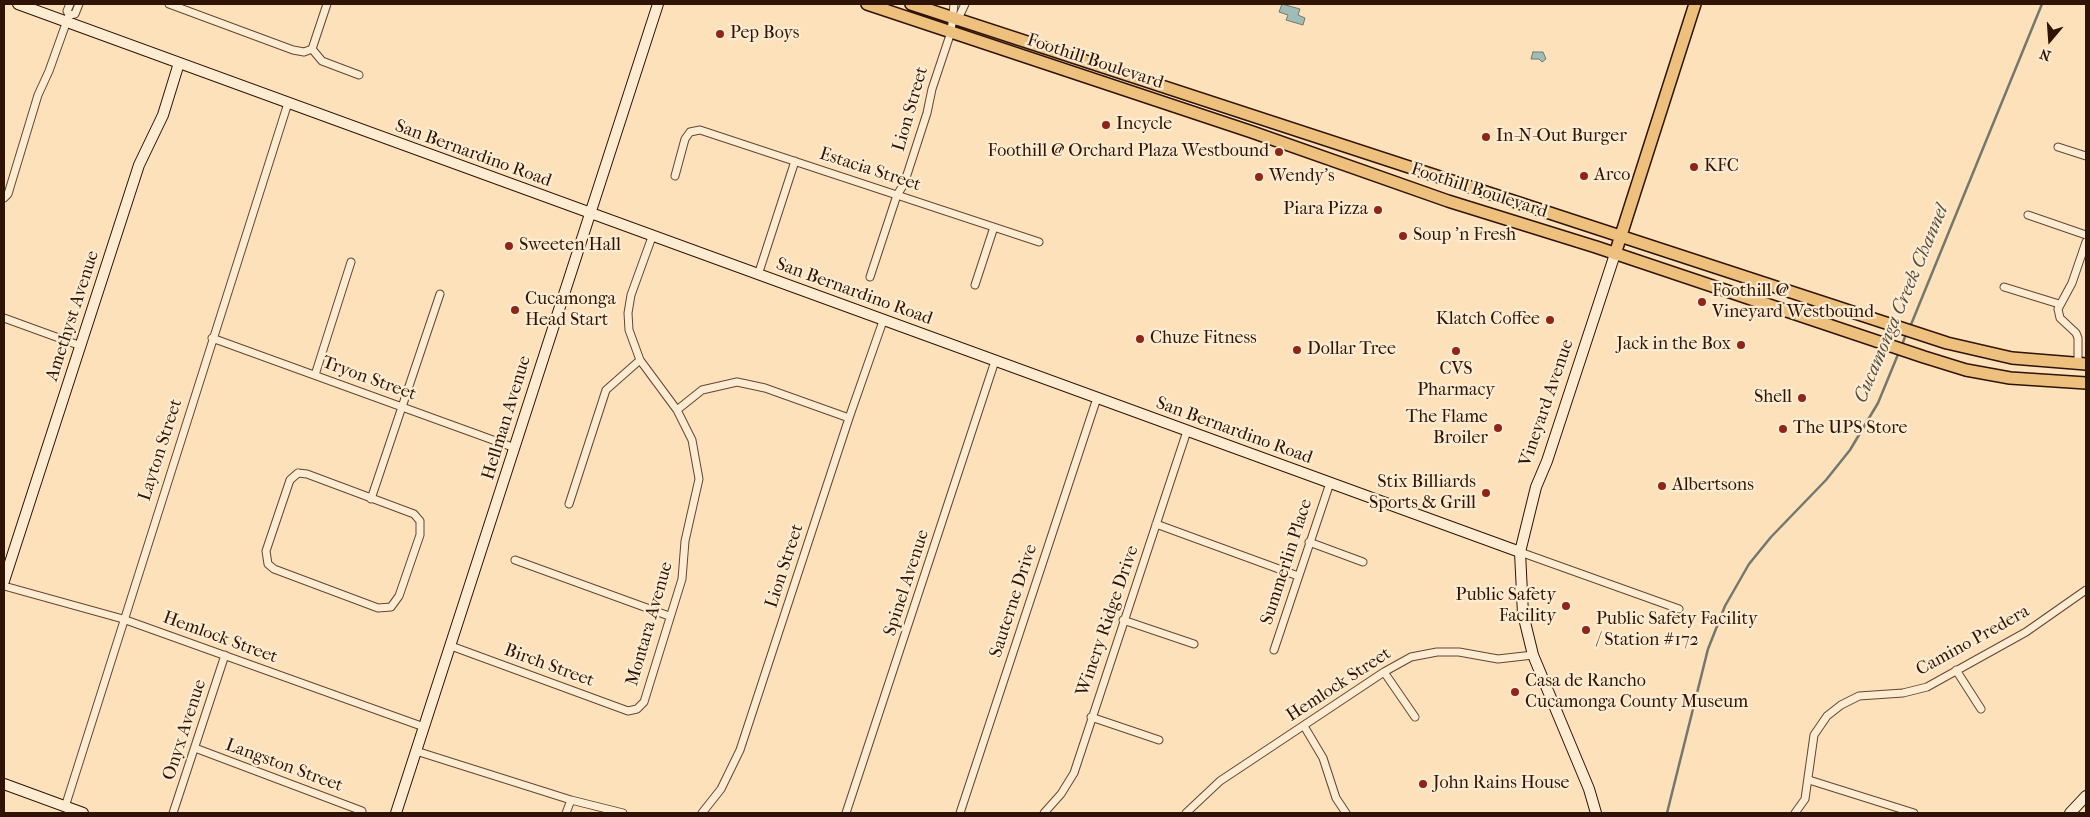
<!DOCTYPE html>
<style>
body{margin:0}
#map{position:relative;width:2090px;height:817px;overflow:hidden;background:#fce1ba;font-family:"IM FELL French Canon",serif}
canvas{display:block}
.frame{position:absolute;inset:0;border:5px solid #2f1304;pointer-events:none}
.north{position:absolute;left:2025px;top:15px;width:50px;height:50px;-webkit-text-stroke:4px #fdecd2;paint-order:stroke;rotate:198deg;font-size:14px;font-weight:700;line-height:20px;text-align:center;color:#2f1304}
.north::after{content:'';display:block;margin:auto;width:18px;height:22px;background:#2f1304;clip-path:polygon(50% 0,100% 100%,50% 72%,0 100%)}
</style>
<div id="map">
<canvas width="2090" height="817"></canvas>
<div class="frame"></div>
<div class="north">N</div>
</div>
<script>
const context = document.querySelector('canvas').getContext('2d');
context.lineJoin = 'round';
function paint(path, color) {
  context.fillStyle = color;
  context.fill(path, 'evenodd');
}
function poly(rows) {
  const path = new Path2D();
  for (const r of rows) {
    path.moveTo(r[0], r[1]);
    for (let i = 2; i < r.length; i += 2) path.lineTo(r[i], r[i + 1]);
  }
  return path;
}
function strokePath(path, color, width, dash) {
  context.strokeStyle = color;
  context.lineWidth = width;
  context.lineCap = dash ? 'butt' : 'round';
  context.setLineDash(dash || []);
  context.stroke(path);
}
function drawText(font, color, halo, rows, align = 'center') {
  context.font = font + ' "IM FELL French Canon",serif';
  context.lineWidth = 4.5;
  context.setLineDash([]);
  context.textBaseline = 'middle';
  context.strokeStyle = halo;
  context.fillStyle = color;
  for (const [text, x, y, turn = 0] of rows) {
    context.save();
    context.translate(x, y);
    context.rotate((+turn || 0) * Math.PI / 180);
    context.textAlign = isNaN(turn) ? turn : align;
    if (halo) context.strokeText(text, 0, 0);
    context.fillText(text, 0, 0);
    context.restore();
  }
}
const water = poly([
 [1282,4,1300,9,1298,15,1305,18,1303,25,1286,20,1288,15,1279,12,1282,4],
 [1533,52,1543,52,1546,59,1542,62,1539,59,1531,59,1533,52]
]);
paint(water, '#a0bcb6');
strokePath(water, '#73786f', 1);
strokePath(poly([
 [1910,327,2042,4],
 [1902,345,1906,334],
 [1667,813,1708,649,1725,606,1749,564,1771,537,1826,480,1850,450,1878,403,1899,352]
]), '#73786f', 2.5);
const street = poly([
 [169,4,293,50,304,52,312,49],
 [69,15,75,14,79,4],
 [957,21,965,4],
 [312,49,322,61,359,75],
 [312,49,327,4],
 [2058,147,2086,156],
 [675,176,685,139,690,132,700,130,1039,242],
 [4,198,8,194,38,95,49,71,69,15,67,11,70,4],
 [2028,215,2086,235],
 [758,275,795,161],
 [870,277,897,195,904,184,927,113,932,89,951,32,954,4],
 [975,285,994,227],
 [2004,287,2059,304],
 [4,318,81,346],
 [212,338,515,448],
 [2078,364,2078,338,2076,333,2060,318,2058,309,2072,283,2086,242],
 [315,375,351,262],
 [677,410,702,390,737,382,765,388,849,418],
 [298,473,307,474,414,514,420,521,420,535,399,596,391,607,378,608,274,569,268,564,266,551,290,480,298,473],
 [371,499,440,294],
 [569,504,606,390,640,360],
 [1156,524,1298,576],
 [1309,542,1363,562],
 [1520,552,1679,609],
 [515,560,669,616],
 [4,586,123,619,424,727],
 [1123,620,1194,644],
 [451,646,628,711,637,709,644,702,682,579,685,541,699,479,692,440,677,410,640,360,629,330,628,313,631,295,652,237],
 [1274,650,1330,483],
 [1956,670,1981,709],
 [1384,672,1415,717],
 [1091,717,1159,740],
 [1304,726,1323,758,1336,798,1346,813],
 [195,748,362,811],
 [416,751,571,800,623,813],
 [1809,780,1914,813],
 [65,807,288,103],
 [173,813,225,655],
 [566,813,571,800],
 [702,813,721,789,740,750,849,418,883,321],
 [846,813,995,361],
 [960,813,1097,398],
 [1044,813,1061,794,1074,773,1187,431],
 [1186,813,1220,781,1384,672,1411,657,1437,652,1459,652,1498,659,1533,655],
 [1795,813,1805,799,1814,735,1827,716,1841,705,1859,696,1903,693,1927,687,2026,632,2086,590]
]);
const secondary = poly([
 [18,4,1520,552],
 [4,581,139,165,163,115,179,63],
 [4,784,83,813],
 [396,813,658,4],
 [1596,813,1589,789,1533,655,1523,614,1520,552,1536,487,1547,461,1615,254],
 [2070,813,2086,796]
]);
const primary = poly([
 [867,4,1252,132,1448,201,1596,247,1924,357,1966,370,2010,378,2086,383],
 [911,4,1947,343,2012,358,2086,364],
 [1615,254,1695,4]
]);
strokePath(street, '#624632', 9);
strokePath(secondary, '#2f1304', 12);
strokePath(primary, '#2f1304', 14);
strokePath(street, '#fdecd2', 7);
strokePath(secondary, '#fdecd2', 10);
strokePath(primary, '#eec07d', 11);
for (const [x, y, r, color] of [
 [720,34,5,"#8f2418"],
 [1106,125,5,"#8f2418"],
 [1486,137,5,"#8f2418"],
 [1279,152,5,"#8f2418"],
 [1694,167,5,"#8f2418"],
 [1584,176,5,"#8f2418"],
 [1259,177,5,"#8f2418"],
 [1378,210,5,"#8f2418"],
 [1403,236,5,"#8f2418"],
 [509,246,5,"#8f2418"],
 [1702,302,5,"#8f2418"],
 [515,310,5,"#8f2418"],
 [1550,320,5,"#8f2418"],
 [1140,339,5,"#8f2418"],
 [1741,345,5,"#8f2418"],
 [1297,350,5,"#8f2418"],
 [1456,351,5,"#8f2418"],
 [1802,398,5,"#8f2418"],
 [1498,428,5,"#8f2418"],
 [1783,429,5,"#8f2418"],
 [1662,486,5,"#8f2418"],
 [1486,493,5,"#8f2418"],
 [1566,606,5,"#8f2418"],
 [1586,630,5,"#8f2418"],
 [1515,692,5,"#8f2418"],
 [1423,784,5,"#8f2418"]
]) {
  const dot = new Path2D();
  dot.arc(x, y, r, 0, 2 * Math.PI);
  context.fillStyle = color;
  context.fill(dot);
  strokePath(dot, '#fdecd2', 2);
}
drawText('18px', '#2f1304', '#fdecd2', [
 ["Pep Boys",730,34],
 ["Incycle",1116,125],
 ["In-N-Out Burger",1496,137],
 ["Foothill @ Orchard Plaza Westbound",1269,152,"right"],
 ["KFC",1704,167],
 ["Arco",1594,176],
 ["Wendy's",1269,177],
 ["Piara Pizza",1368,210,"right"],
 ["Soup 'n Fresh",1413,236],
 ["Sweeten Hall",519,246],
 ["Foothill @",1712,292],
 ["Vineyard Westbound",1712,313],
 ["Cucamonga",525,300],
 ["Head Start",525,321],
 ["Klatch Coffee",1540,320,"right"],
 ["Chuze Fitness",1150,339],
 ["Jack in the Box",1731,345,"right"],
 ["Dollar Tree",1307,350],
 ["CVS",1456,370,"center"],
 ["Pharmacy",1456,391,"center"],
 ["Shell",1792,398,"right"],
 ["The Flame",1488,418,"right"],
 ["Broiler",1488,439,"right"],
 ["The UPS Store",1793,429],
 ["Stix Billiards",1476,483,"right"],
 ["Sports & Grill",1476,504,"right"],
 ["Albertsons",1672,486],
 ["Public Safety",1556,596,"right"],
 ["Facility",1556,617,"right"],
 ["Public Safety Facility",1596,620],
 ["/ Station #172",1596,641],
 ["Casa de Rancho",1525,682],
 ["Cucamonga County Museum",1525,703],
 ["John Rains House",1433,784]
], 'left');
drawText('18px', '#2f1304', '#fdecd2', [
 ["Foothill Boulevard",1095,62,18],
 ["Lion Street",911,109,-74],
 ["San Bernardino Road",473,154,20],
 ["Estacia Street",870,170,18],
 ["Foothill Boulevard",1479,191,18],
 ["San Bernardino Road",854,292,20],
 ["Amethyst Avenue",73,316,-72],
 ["Tryon Street",369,379,20],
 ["Vineyard Avenue",1547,403,-71],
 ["Hellman Avenue",507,418,-73],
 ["San Bernardino Road",1234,431,20],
 ["Layton Street",161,450,-72],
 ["Summerlin Place",1287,562,-72],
 ["Lion Street",785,566,-72],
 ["Spinel Avenue",907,583,-72],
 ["Sauterne Drive",1014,601,-72],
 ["Winery Ridge Drive",1108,621,-71],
 ["Montara Avenue",650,624,-74],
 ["Hemlock Street",220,638,20],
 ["Camino Predera",1973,641,-29],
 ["Birch Street",549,666,20],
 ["Hemlock Street",1339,685,-33],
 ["Onyx Avenue",185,730,-72],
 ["Langston Street",284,766,20]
]);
drawText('italic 19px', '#574e42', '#fdecd2', [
 ["Cucamonga Creek Channel",1902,304,-67]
]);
</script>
